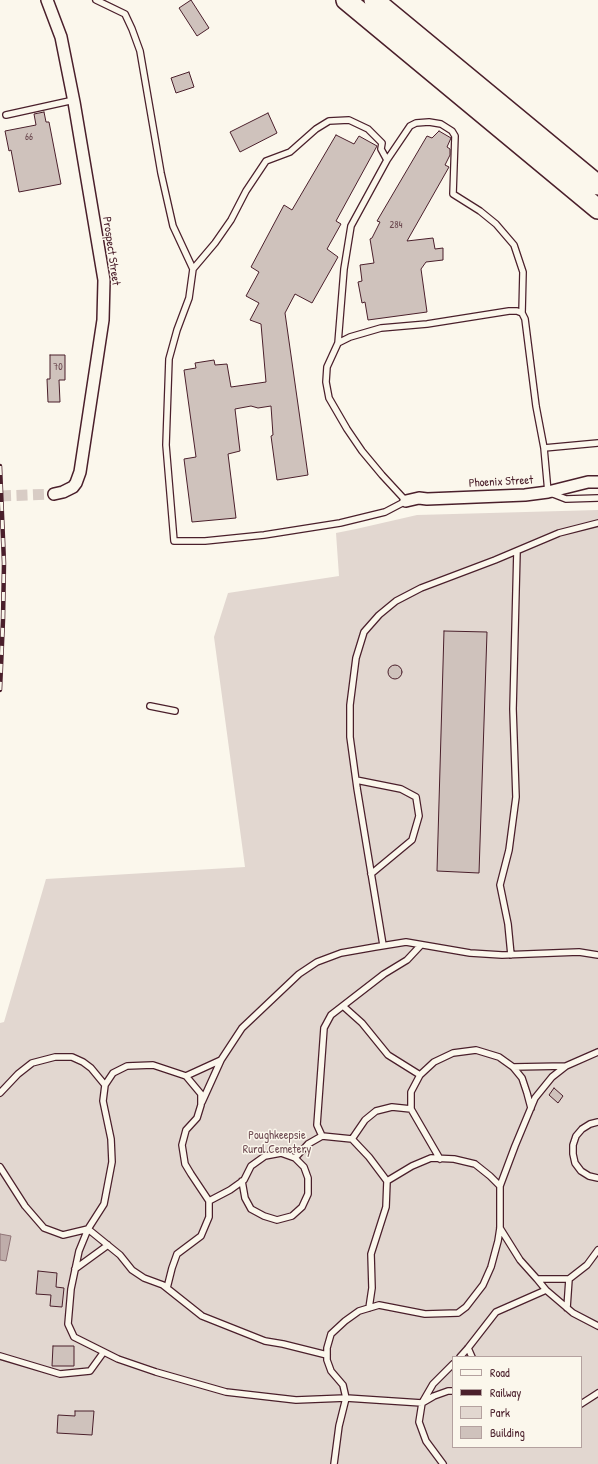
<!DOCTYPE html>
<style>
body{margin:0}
#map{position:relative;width:598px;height:1464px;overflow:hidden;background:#fbf7ec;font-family:"Patrick Hand",sans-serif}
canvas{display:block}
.legend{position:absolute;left:452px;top:1356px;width:130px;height:92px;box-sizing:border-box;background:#fbf7ec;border:1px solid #b4a19f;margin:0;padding:5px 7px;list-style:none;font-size:12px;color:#4a1f2b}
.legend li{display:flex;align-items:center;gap:8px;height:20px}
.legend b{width:20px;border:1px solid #b4a19f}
</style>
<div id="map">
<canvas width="598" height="1464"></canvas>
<ul class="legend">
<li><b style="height:5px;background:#fbf7ec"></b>Road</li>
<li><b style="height:5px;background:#4a1f2b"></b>Railway</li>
<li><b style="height:11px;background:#e2d7d0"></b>Park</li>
<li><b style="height:11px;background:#cfc2bc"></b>Building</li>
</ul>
</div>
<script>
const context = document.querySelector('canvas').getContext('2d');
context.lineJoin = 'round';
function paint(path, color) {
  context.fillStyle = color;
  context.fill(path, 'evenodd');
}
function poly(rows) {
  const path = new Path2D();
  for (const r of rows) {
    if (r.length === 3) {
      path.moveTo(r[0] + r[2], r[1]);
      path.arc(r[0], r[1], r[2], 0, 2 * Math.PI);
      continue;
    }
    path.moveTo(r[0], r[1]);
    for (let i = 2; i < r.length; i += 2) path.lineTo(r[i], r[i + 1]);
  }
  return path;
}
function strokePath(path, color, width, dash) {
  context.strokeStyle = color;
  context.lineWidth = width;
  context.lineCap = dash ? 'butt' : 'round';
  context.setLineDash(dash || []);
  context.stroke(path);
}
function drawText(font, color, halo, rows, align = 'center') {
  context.font = font + ' "Patrick Hand",sans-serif';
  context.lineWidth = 3;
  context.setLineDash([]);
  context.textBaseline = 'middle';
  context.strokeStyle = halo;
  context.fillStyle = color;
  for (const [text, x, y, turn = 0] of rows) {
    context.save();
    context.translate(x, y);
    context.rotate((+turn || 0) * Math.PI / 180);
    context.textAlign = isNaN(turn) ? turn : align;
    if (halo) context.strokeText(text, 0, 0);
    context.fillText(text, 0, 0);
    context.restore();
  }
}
paint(poly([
 [598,510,598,1464,0,1464,0,1023,4,1022,46,879,245,867,214,637,228,593,339,576,336,533,356,529,417,515],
 [453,1357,581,1357,581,1447,453,1447]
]), '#e2d7d0');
const water = poly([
 [0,1234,11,1236,6,1261,0,1260,0,1234]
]);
paint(water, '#bfadaa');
strokePath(water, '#907477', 1);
const building = poly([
 [191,0,209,28,197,36,179,8,191,0],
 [189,72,194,87,176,93,171,78,189,72],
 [44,112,46,122,49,122,61,184,19,192,11,150,9,151,5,131,36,125,34,114,44,112],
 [268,113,277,133,240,152,230,132,268,113],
 [439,131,451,138,447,147,450,149,450,155,445,165,449,167,407,241,433,238,435,249,443,248,443,260,426,262,421,269,427,312,368,320,365,302,362,303,358,282,362,281,360,265,374,263,370,239,372,238,380,222,377,221,427,136,432,138,439,131],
 [336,135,354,144,359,136,377,146,336,221,341,224,327,249,338,257,312,303,295,294,285,313,308,475,277,480,271,436,273,435,271,406,258,408,251,406,235,409,240,451,228,454,236,518,192,522,184,459,196,457,184,370,196,368,195,363,214,360,215,365,227,364,231,387,266,382,261,324,250,320,259,303,246,296,259,272,251,267,284,205,292,210,336,135],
 [50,355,65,355,65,380,59,380,60,402,48,402,47,379,50,379,50,355],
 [444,631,487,632,479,873,437,871,444,631],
 [395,672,7],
 [554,1088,563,1096,558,1103,549,1095,554,1088],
 [38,1271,57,1273,56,1287,64,1288,62,1307,50,1306,51,1295,36,1294,38,1271],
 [53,1346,74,1346,74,1366,52,1366,53,1346],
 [75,1411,94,1411,92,1435,57,1433,58,1415,75,1416,75,1411]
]);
paint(building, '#cfc2bc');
strokePath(building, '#4a1f2b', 1);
strokePath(poly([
 [0,496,54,494]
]), '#d8ccc5', 11, [11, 5.5]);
const lane = poly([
 [96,0,125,14,132,29,140,51,161,173,173,226,193,269,189,298,177,330,169,359,166,445,174,541,205,541,264,535,340,523,385,512,406,501,382,475,362,451,347,429,329,398,326,382,327,367,338,343,350,337,381,328,427,324,509,311,517,311,522,313,525,319,536,406,544,448,548,492,566,499,598,498],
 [6,115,74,100],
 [387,160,410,126,416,123,429,122,441,124,452,131,455,136,453,194,480,211,496,224,514,245,523,272,522,313],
 [193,269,215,243,231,220,246,191,266,161,290,152,316,129,329,121,349,120,368,129,382,143,381,149,387,160,351,226,344,269,338,343],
 [544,448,598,443],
 [150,706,175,711],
 [356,780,401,789,416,797,419,816,412,840,371,874],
 [383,945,357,788,350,737,350,705,356,658,364,632,379,615,396,601,421,588,495,560,559,533,598,523],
 [511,955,508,924,500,885,509,850,516,797,513,709,517,551],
 [343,1006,362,1023,388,1055,420,1075],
 [513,1067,566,1066],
 [0,1093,18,1074,32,1063,55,1057,72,1057,83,1062,91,1068,105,1085],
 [202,1102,221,1060],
 [598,1122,590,1124,582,1129,576,1136,573,1145,573,1154,575,1163,581,1171,589,1176,598,1178],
 [322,1136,317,1125,324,1028,331,1015,384,974,407,960,421,945],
 [352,1139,365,1120,376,1111,392,1107,411,1109],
 [440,1159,411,1109,411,1092,420,1075,434,1062,453,1053,476,1050,499,1057,513,1067,522,1078,527,1093,531,1108],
 [0,1167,25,1206,44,1228,63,1235,88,1229,120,1255,132,1270,144,1278,163,1285,202,1316,265,1341,283,1344,327,1355],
 [242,1181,245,1198,251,1209,264,1216,277,1220,292,1216,302,1207,308,1194,308,1178,304,1167,295,1158],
 [387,1181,412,1166,431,1158,454,1159,475,1164,490,1176,500,1186],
 [209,1201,230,1190,244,1180,251,1166,265,1156,281,1153,295,1158,308,1144,322,1136,352,1139,369,1157,387,1181,386,1207,371,1254,372,1288,369,1308],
 [500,1228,520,1260,537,1279],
 [75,1269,108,1245],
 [167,1288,172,1268,177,1254,201,1236,209,1217,209,1201,191,1174,185,1164,182,1145,186,1130,197,1118,201,1105,201,1094,186,1076],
 [546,1290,573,1313,598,1326],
 [567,1308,569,1279],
 [468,1348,472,1357],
 [0,1356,60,1374,90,1371,103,1353],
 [460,1357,468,1348,496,1312,546,1290,537,1279,569,1279,587,1265,598,1250],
 [453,1391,448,1391,434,1396,422,1403,346,1398,296,1400,226,1392,156,1372,118,1359,74,1337,68,1324,71,1289,79,1251,88,1229,104,1204,112,1162,111,1139,103,1101,105,1085,113,1073,127,1066,153,1065,186,1076,221,1060,242,1028,299,974,317,962,341,953,375,947,406,942,470,953,502,955,579,952,598,955],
 [581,1404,598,1393],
 [334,1464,339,1426,346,1398,343,1385,331,1371,327,1360,327,1348,331,1334,345,1321,359,1311,379,1305,425,1314,458,1313,466,1307,483,1285,491,1267,498,1241,500,1228,500,1186,515,1146,535,1098,552,1077,566,1066,598,1052],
 [443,1464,426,1441,419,1422,422,1403,433,1384,453,1364]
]);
const street = poly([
 [47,0,61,37,74,102,104,280,103,320,80,472,76,483,73,487,63,492,54,494],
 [406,501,419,498,427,499,525,495,548,492,588,482,598,482]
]);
const highway = poly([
 [346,0,598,209],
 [374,0,598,185]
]);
strokePath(lane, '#4a1f2b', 8);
strokePath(street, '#4a1f2b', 14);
strokePath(highway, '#4a1f2b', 22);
strokePath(lane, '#fbf7ec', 5.5);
strokePath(street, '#fbf7ec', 11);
strokePath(highway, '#fbf7ec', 19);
const rail = poly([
 [0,466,4,563,3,620,0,690]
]);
strokePath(rail, '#4a1f2b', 4.5);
strokePath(rail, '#fbf7ec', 3, [9]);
drawText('10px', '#6b484f', null, [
 ["66",29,137],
 ["284",396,225],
 ["70",58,367]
]);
drawText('12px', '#4a1f2b', '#fbf7ec', [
 ["Prospect Street",111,251,82],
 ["Phoenix Street",501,482,-3]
]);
drawText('12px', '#704d54', '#fbf7ec', [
 ["Poughkeepsie",277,1136],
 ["Rural Cemetery",277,1150]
]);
</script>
